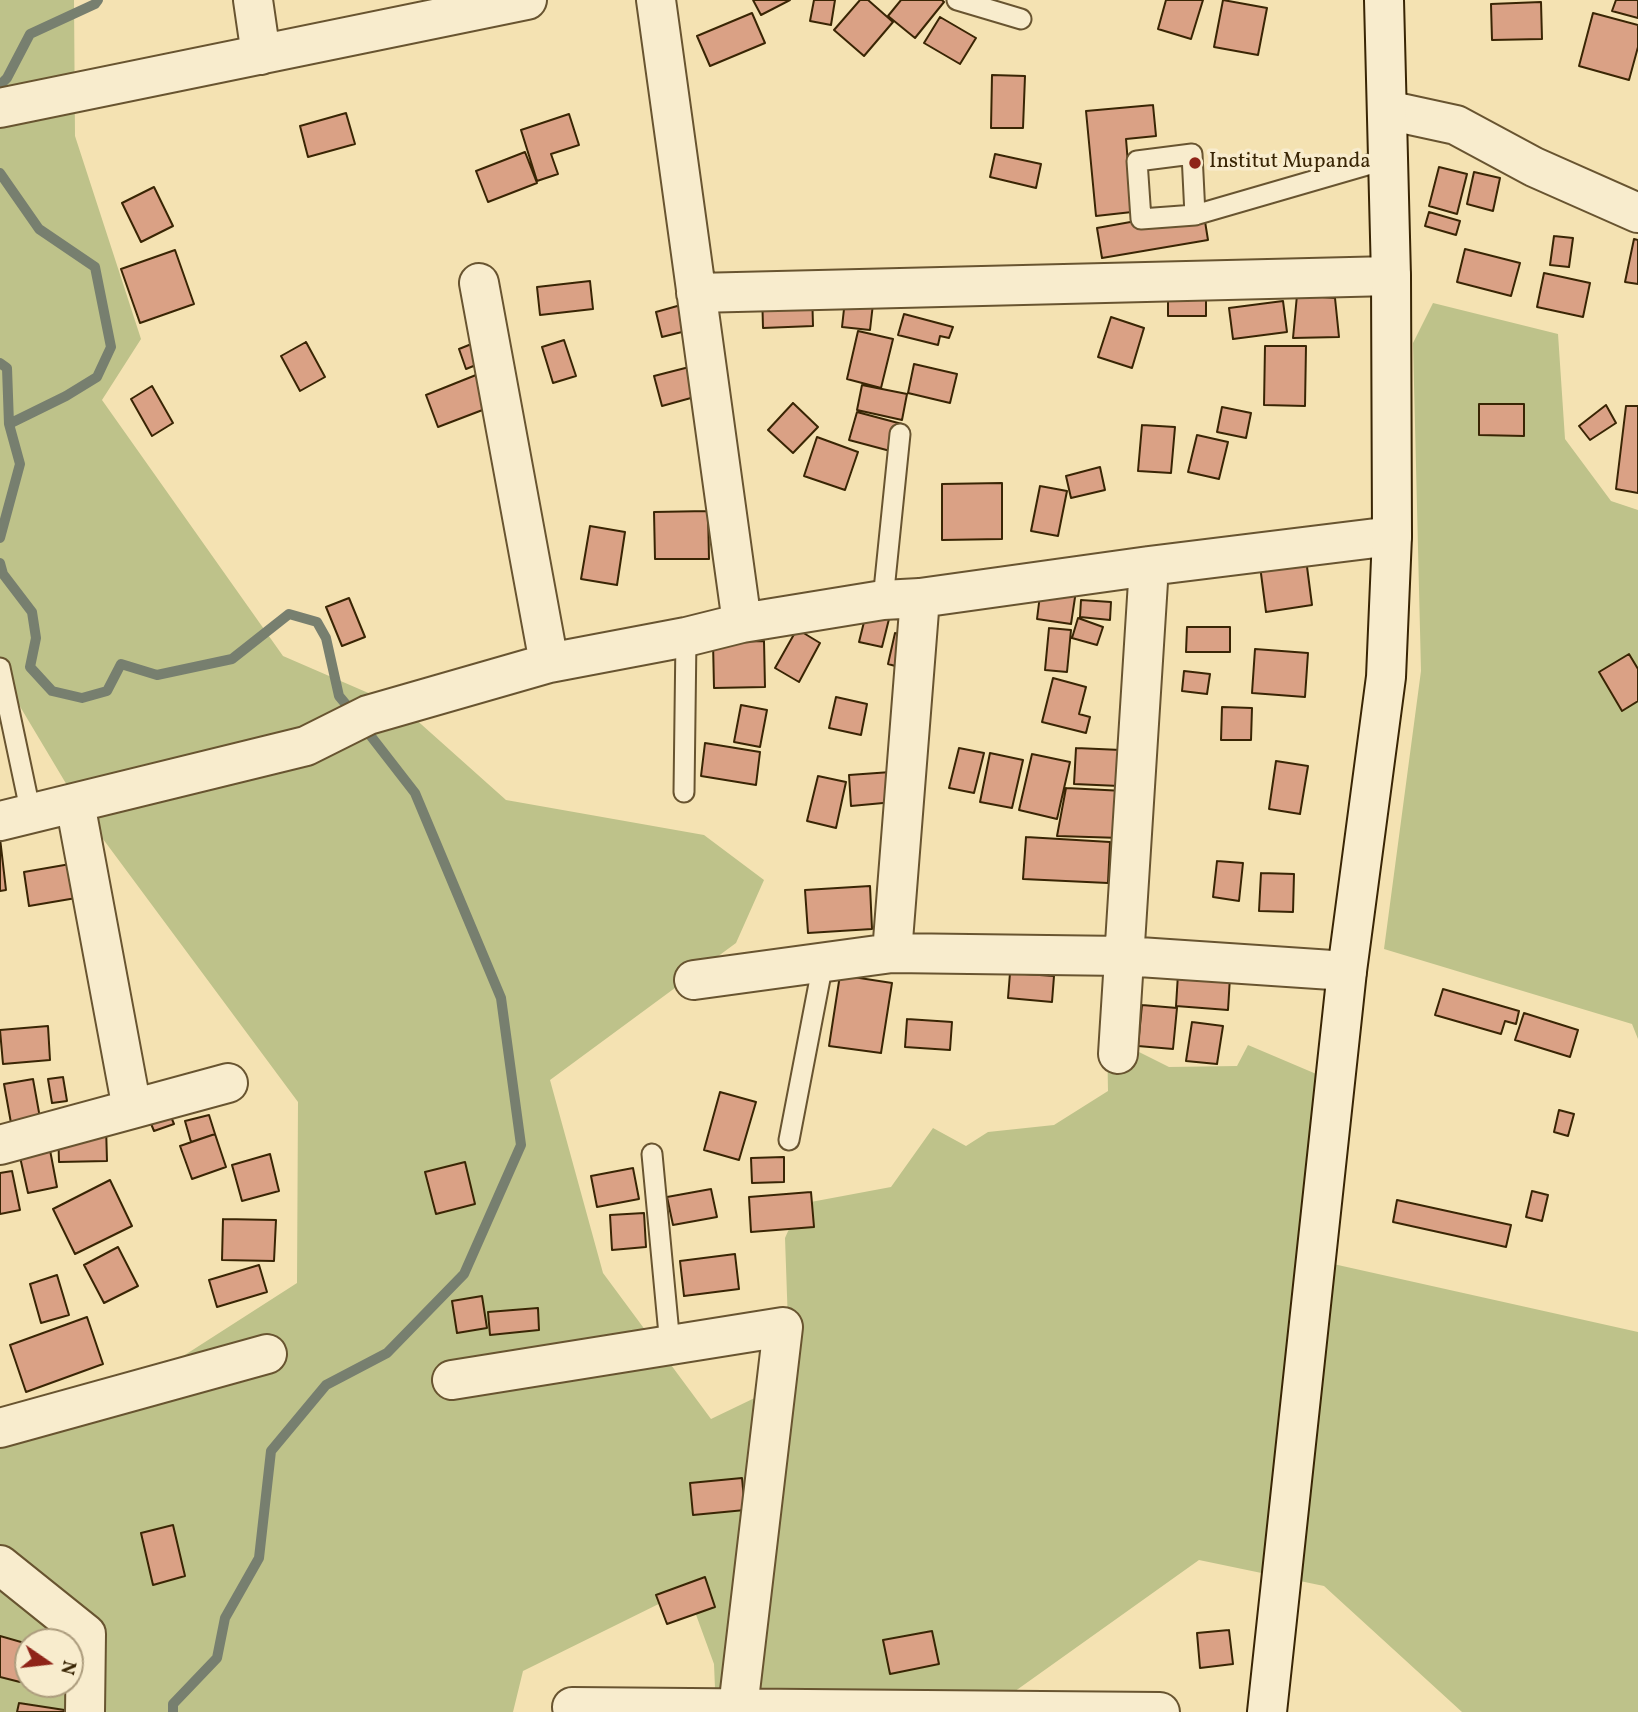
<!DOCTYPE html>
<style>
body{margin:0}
#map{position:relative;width:1638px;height:1712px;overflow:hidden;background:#f4e2b2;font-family:Vollkorn,serif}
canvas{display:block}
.north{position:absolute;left:14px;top:1628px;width:70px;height:70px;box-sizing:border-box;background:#f8eccd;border:2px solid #ac9c7d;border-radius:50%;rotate:104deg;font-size:19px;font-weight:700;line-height:28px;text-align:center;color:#392504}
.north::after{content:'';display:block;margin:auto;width:24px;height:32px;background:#8f2418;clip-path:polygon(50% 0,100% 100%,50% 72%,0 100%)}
</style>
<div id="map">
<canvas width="1638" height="1712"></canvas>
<div class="north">N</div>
</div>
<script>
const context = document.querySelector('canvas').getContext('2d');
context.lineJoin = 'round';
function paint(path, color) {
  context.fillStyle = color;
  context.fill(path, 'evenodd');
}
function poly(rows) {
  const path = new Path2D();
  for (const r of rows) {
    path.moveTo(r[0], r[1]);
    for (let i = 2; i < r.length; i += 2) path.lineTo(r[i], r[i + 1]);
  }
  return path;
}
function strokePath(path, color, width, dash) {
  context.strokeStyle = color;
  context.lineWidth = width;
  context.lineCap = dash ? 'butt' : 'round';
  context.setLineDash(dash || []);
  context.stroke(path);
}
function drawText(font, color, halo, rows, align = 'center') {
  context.font = font + ' Vollkorn,serif';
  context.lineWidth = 7;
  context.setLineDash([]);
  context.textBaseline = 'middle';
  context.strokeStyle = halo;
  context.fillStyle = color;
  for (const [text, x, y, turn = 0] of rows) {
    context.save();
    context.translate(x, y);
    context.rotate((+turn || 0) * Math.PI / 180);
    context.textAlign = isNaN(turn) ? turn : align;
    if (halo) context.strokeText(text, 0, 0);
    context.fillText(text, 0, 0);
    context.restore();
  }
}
paint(poly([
 [0,0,74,0,75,136,141,339,102,400,283,656,403,708,506,800,704,835,764,880,736,943,550,1080,603,1273,711,1419,790,1381,785,1238,800,1204,891,1187,933,1128,966,1146,988,1132,1054,1125,1108,1091,1107,1036,1169,1067,1237,1066,1248,1045,1321,1076,1302,1257,1638,1332,1638,1712,1462,1712,1324,1586,1199,1560,990,1709,716,1712,714,1664,687,1590,523,1671,513,1712,0,1712,0,1438,177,1360,297,1283,298,1102,83,812,0,673],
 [28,1642,70,1642,70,1684,28,1684],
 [1433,303,1558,334,1565,439,1611,501,1638,510,1638,1039,1632,1024,1384,949,1421,671,1413,343]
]), '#bec28a');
strokePath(poly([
 [0,85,7,78,30,34,95,4,98,0],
 [0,173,39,229,95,267,111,347,97,377,66,396,9,424,20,464,0,538],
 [0,363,7,368,9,424],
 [0,563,3,574,32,612,36,638,30,667,52,691,82,698,107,691,121,664,157,675,232,659,289,614,317,622,326,638,339,696,354,714],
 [173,1712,173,1704,217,1658,225,1618,259,1558,271,1451,326,1385,387,1353,464,1274,521,1145,501,998,415,793,363,726]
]), '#777f6f', 10);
const building = poly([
 [753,0,790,0,761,15,753,0],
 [814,0,835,0,831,25,810,21,814,0],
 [860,0,868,0,893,22,864,56,834,30,860,0],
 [901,0,942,0,944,2,915,38,888,16,901,0],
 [1166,0,1203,0,1191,39,1158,29,1166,0],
 [1223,0,1267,8,1258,55,1214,47,1223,0],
 [1616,0,1638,0,1638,18,1612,11,1616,0],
 [1541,2,1542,39,1492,40,1491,4,1541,2],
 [752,13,765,43,710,66,697,36,752,13],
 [1593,13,1638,25,1638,47,1629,80,1579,66,1593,13],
 [940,17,976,38,960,64,924,43,940,17],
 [992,75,1025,76,1023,128,991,128,992,75],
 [1153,105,1156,136,1126,139,1132,212,1096,216,1086,111,1153,105],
 [346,113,355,144,308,157,300,126,346,113],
 [569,114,579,145,551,154,558,174,537,181,521,130,569,114],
 [525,152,537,183,488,202,476,171,525,152],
 [995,154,1041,164,1036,188,990,177,995,154],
 [1439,167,1467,174,1457,214,1429,206,1439,167],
 [1474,172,1500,178,1493,211,1467,204,1474,172],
 [154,187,173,226,141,242,122,203,154,187],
 [1203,209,1208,240,1102,258,1097,228,1203,209],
 [1429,212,1460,221,1456,235,1425,226,1429,212],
 [1554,236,1573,238,1569,267,1550,265,1554,236],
 [1634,239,1638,240,1638,284,1625,282,1634,239],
 [1465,249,1520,263,1511,296,1457,282,1465,249],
 [175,250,194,304,140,323,121,269,175,250],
 [1544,273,1590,283,1583,317,1537,307,1544,273],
 [590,281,593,309,540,315,537,287,590,281],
 [1206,286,1206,316,1168,316,1168,287,1206,286],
 [812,290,813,326,763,328,762,291,812,290],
 [846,291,874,295,870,330,842,327,846,291],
 [1297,295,1335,298,1339,337,1293,338,1297,295],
 [695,301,702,327,662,337,656,312,695,301],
 [1283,301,1287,332,1233,339,1229,308,1283,301],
 [904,314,953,327,949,338,940,336,938,345,898,335,904,314],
 [1111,317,1144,328,1132,368,1098,357,1111,317],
 [858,331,893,339,881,388,847,379,858,331],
 [484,339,491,359,466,369,459,349,484,339],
 [564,340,576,376,553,383,542,347,564,340],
 [306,342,325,377,300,391,281,356,306,342],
 [1265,346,1306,346,1305,406,1264,405,1265,346],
 [701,364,709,393,662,406,654,376,701,364],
 [914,364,957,374,950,403,908,393,914,364],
 [481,373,493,406,438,427,426,395,481,373],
 [862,385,907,394,902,420,857,410,862,385],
 [152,386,173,423,152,436,131,399,152,386],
 [793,403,818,427,793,453,768,430,793,403],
 [1479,404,1524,404,1524,436,1479,435,1479,404],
 [1606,405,1616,423,1590,440,1579,426,1606,405],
 [1626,406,1638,406,1638,493,1616,489,1626,406],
 [1222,407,1251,413,1246,438,1217,432,1222,407],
 [857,412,902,424,894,452,849,440,857,412],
 [1142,425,1175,427,1171,473,1138,471,1142,425],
 [1197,435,1228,442,1219,479,1188,472,1197,435],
 [817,437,858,452,845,490,804,476,817,437],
 [1100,467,1105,490,1071,498,1066,476,1100,467],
 [1002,483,1002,539,942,540,942,484,1002,483],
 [1040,486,1067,491,1058,536,1031,531,1040,486],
 [708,511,709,559,655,559,654,512,708,511],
 [590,526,625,532,617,585,581,579,590,526],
 [1306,559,1312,605,1266,612,1260,566,1306,559],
 [1042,579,1077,584,1071,624,1037,619,1042,579],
 [349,598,365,637,342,646,326,607,349,598],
 [1081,600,1111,602,1110,620,1080,617,1081,600],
 [866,614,889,619,882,647,859,642,866,614],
 [1078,618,1103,627,1097,645,1072,638,1078,618],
 [1187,627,1230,627,1230,652,1186,652,1187,627],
 [1049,628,1071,630,1067,672,1045,670,1049,628],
 [797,629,820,643,799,682,775,668,797,629],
 [895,633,917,637,910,670,888,664,895,633],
 [764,641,765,687,714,688,713,642,764,641],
 [1255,649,1308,653,1305,697,1252,693,1255,649],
 [1629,654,1638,669,1638,701,1622,711,1599,672,1629,654],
 [1184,671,1210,674,1207,694,1182,691,1184,671],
 [1053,678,1086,687,1079,714,1090,717,1086,733,1042,722,1053,678],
 [836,697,867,704,861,735,829,728,836,697],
 [741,705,767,710,760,747,734,742,741,705],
 [1222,707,1252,708,1251,740,1221,740,1222,707],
 [705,743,760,752,756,785,701,776,705,743],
 [959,748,984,753,974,793,949,788,959,748],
 [1076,748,1121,750,1119,786,1074,784,1076,748],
 [990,753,1023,760,1012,808,980,802,990,753],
 [1032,754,1070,762,1057,819,1019,810,1032,754],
 [1276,761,1308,766,1300,814,1269,809,1276,761],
 [891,772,894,802,851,806,849,775,891,772],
 [818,776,846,782,836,828,807,821,818,776],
 [1066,788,1124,791,1121,838,1057,836,1066,788],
 [1026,837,1110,842,1108,883,1023,879,1026,837],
 [0,838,6,890,0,891,0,838],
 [1217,861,1243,863,1239,901,1213,897,1217,861],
 [76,863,82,897,29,906,24,872,76,863],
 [1261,873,1294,874,1293,912,1259,911,1261,873],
 [870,886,872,929,808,933,805,890,870,886],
 [1010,973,1054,976,1052,1002,1008,998,1010,973],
 [1178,974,1230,977,1228,1010,1176,1006,1178,974],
 [840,975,892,983,881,1053,829,1046,840,975],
 [1443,989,1519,1011,1516,1024,1505,1021,1501,1034,1435,1015,1443,989],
 [1142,1005,1177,1008,1173,1049,1138,1046,1142,1005],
 [1524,1013,1578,1030,1570,1057,1515,1040,1524,1013],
 [907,1019,952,1022,950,1050,905,1047,907,1019],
 [1192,1022,1223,1026,1217,1064,1186,1061,1192,1022],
 [48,1026,50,1060,3,1064,0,1030,48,1026],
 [63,1077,67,1101,52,1103,48,1079,63,1077],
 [33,1079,40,1118,11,1123,4,1084,33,1079],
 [720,1092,756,1102,739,1160,704,1150,720,1092],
 [167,1107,174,1124,154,1131,147,1114,167,1107],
 [1559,1110,1574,1114,1568,1136,1554,1132,1559,1110],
 [209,1115,215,1134,191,1142,185,1121,209,1115],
 [58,1126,106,1126,107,1161,59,1162,58,1126],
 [215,1134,226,1167,192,1179,180,1146,215,1134],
 [50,1150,57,1187,28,1193,20,1157,50,1150],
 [270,1154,279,1191,242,1201,232,1165,270,1154],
 [784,1157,784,1182,752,1183,751,1158,784,1157],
 [465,1162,475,1204,436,1214,425,1172,465,1162],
 [633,1168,639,1199,597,1207,591,1176,633,1168],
 [12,1171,20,1210,0,1214,0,1173,12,1171],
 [110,1180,132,1226,75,1254,53,1209,110,1180],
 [711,1189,717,1217,673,1225,667,1197,711,1189],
 [1532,1191,1548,1195,1542,1221,1526,1217,1532,1191],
 [811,1192,814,1227,751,1232,749,1197,811,1192],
 [1397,1200,1511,1225,1506,1247,1393,1222,1397,1200],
 [644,1213,646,1247,612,1250,610,1215,644,1213],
 [223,1219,276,1220,274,1261,222,1260,223,1219],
 [118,1247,138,1286,104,1303,84,1265,118,1247],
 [735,1254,739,1289,684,1296,680,1261,735,1254],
 [259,1265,267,1292,217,1307,209,1280,259,1265],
 [57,1275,69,1315,41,1323,30,1284,57,1275],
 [482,1296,487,1328,457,1333,452,1301,482,1296],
 [538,1308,539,1330,490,1335,488,1312,538,1308],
 [87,1317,103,1364,26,1392,10,1345,87,1317],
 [742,1478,745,1510,693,1515,690,1483,742,1478],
 [173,1525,185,1576,153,1585,141,1533,173,1525],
 [705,1577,715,1607,667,1624,656,1595,705,1577],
 [1229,1630,1233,1664,1200,1668,1197,1633,1229,1630],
 [932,1631,939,1664,890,1674,883,1640,932,1631],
 [0,1636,28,1644,28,1653,20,1682,0,1677,0,1636],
 [19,1703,71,1711,71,1712,17,1712,19,1703]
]);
paint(building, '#daa185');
strokePath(building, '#392504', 2);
const lane = poly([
 [957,0,1021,19],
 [1195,215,1192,154,1137,161,1141,219,1195,215,1388,159],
 [883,600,900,434],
 [0,668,31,814],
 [684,792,686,637],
 [789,1140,823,963],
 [652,1154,670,1345]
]);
const street = poly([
 [253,0,261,55],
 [656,0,742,623],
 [0,108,527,0],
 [1387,110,1456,125,1534,167,1638,213],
 [479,283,549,663],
 [696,293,1391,276],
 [75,803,132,1109],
 [0,821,306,746,368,715,549,663,686,637,742,623,883,600,920,598,1149,566,1392,536],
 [892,953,920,598],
 [694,980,892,953,1124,956,1347,971],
 [1118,1054,1149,566],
 [0,1145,228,1083],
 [452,1380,783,1327,738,1708],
 [0,1428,267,1354],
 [0,1565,86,1634,85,1712],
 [572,1707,1160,1712]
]);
const secondary = poly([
 [1267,1712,1347,971,1386,677,1392,536,1391,276,1384,0]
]);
strokePath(lane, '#685430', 23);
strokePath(street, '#685430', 42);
strokePath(secondary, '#392504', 42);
strokePath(lane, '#f8eccd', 19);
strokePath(street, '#f8eccd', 38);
strokePath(secondary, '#f8eccd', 38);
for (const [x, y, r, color] of [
 [1195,163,7,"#8f2418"]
]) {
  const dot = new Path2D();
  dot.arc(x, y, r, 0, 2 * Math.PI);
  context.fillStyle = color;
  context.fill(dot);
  strokePath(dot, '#f8eccd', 2.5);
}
drawText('21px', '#392504', '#f8eccd', [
 ["Institut Mupanda",1209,163]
], 'left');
</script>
